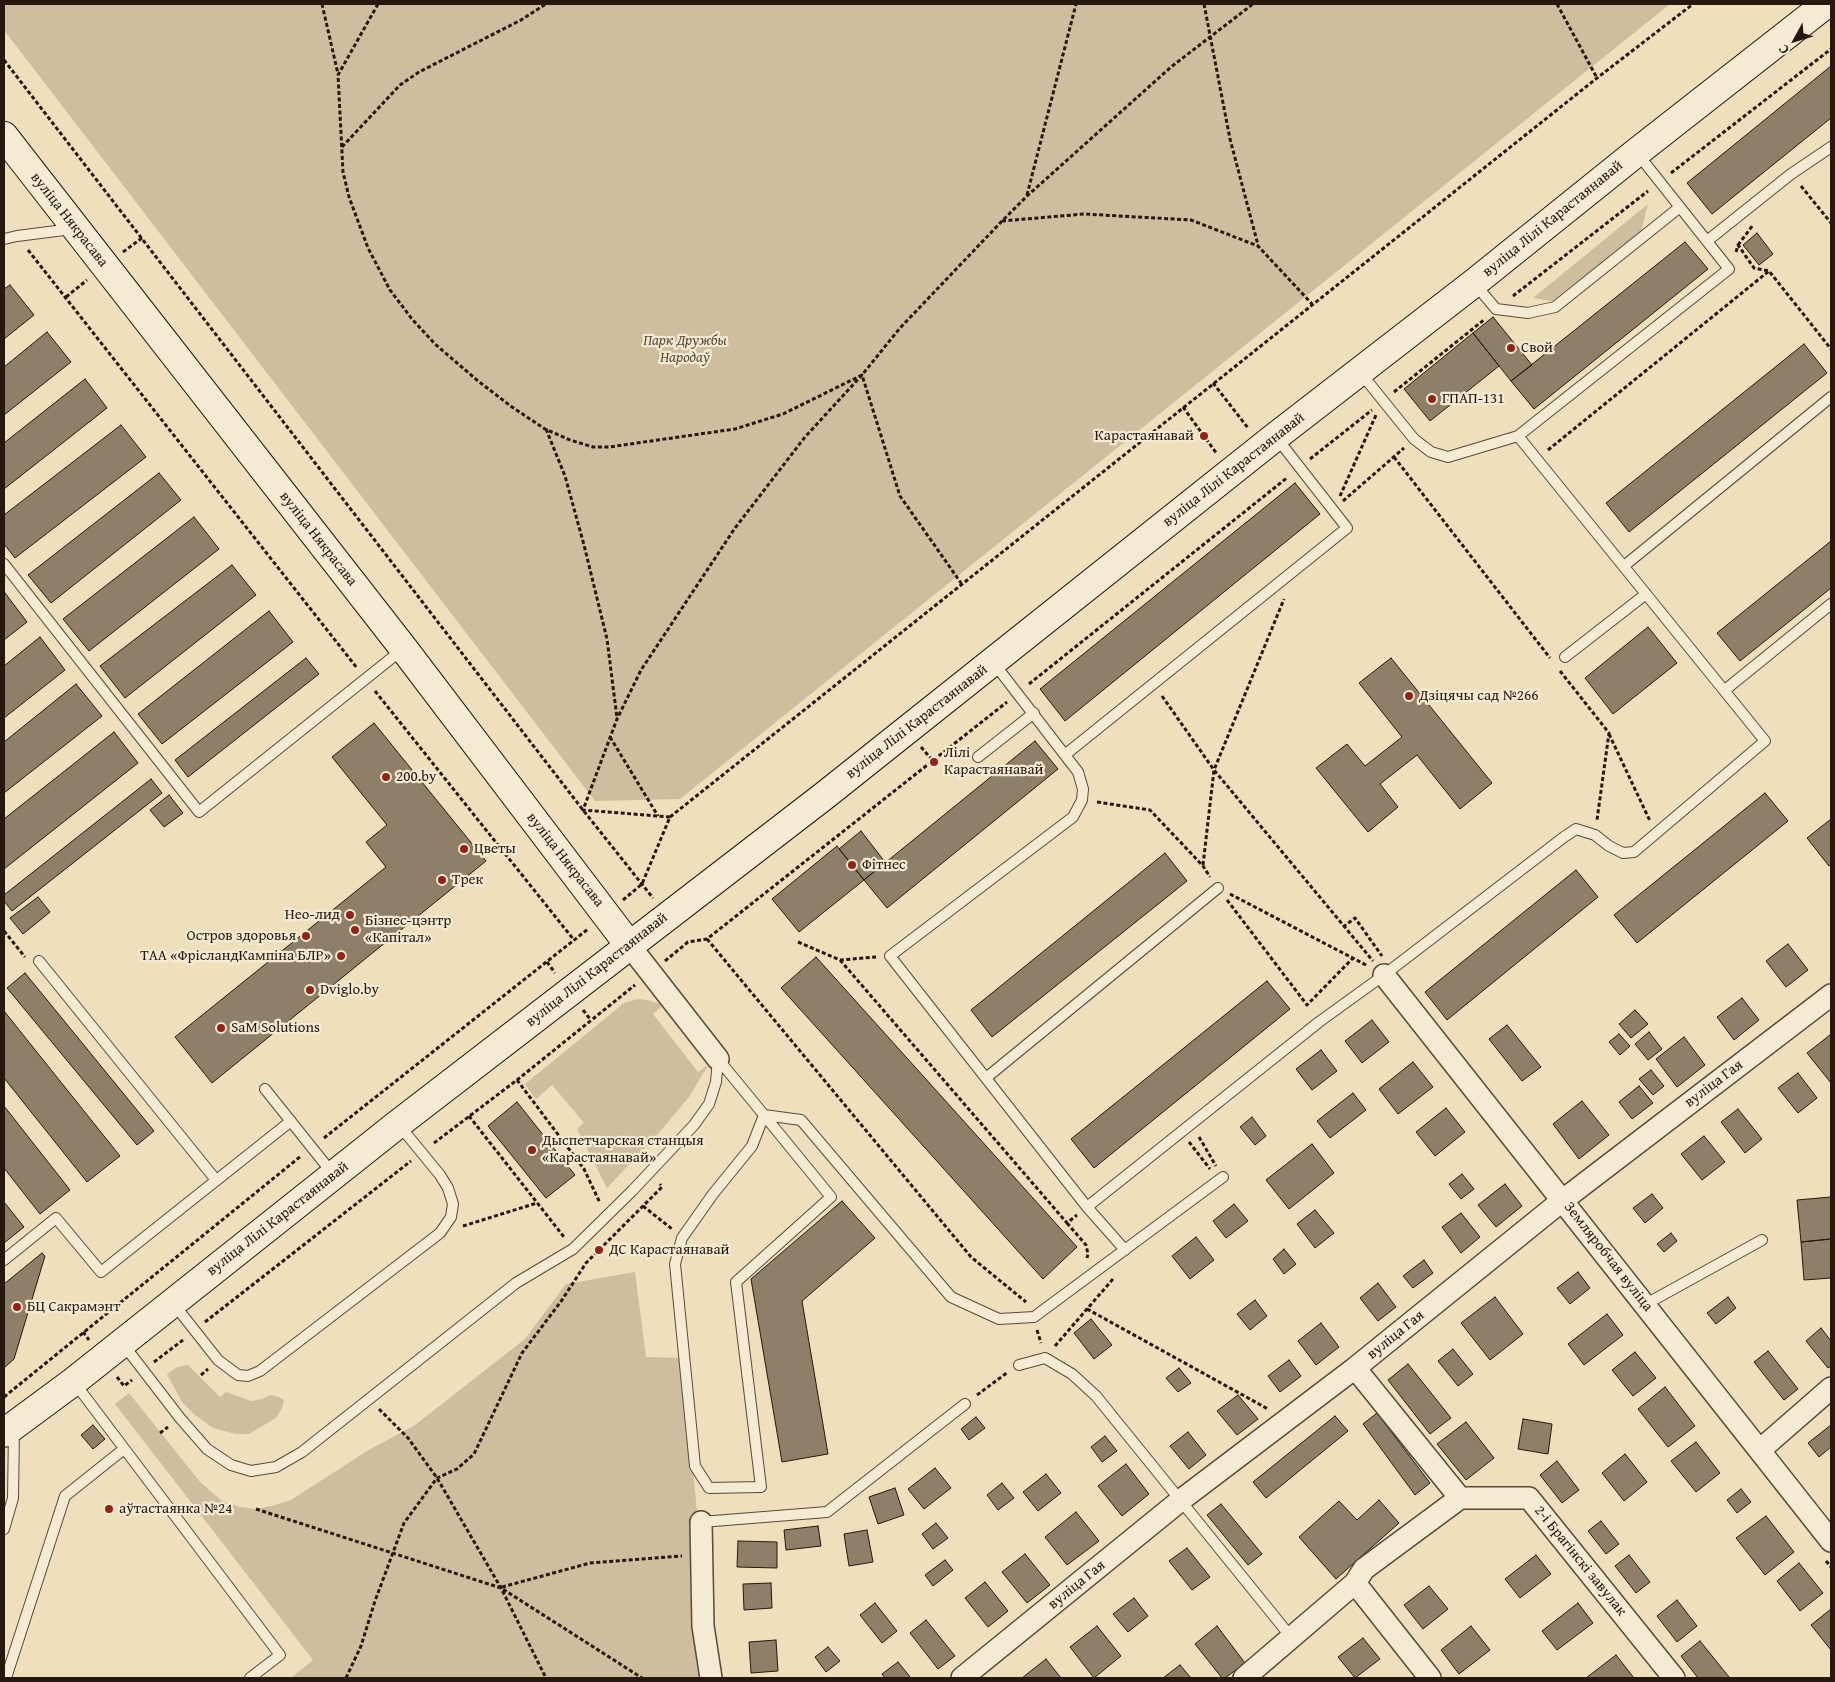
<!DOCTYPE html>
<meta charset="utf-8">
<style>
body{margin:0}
#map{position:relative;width:1835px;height:1682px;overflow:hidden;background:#f0dfbc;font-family:"Gentium Book Plus",serif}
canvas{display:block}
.frame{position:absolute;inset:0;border:5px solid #26180c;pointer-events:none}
.north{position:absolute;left:1770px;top:15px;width:50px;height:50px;-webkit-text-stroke:4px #f5ead3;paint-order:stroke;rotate:231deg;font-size:14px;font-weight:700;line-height:20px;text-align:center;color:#26180c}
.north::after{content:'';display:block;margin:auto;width:18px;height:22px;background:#26180c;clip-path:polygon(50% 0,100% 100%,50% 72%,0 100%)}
</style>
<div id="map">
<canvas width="1835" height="1682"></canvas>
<div class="frame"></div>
<div class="north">С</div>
</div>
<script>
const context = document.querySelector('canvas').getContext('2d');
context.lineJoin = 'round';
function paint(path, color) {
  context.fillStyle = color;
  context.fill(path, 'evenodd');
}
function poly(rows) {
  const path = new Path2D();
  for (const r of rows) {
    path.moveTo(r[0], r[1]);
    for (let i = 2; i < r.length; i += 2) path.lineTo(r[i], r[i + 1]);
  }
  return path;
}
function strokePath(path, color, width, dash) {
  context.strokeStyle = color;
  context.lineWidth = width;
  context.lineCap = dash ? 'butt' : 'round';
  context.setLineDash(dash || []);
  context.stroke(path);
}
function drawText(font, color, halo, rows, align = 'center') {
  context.font = font + ' "Gentium Book Plus",serif';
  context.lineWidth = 4.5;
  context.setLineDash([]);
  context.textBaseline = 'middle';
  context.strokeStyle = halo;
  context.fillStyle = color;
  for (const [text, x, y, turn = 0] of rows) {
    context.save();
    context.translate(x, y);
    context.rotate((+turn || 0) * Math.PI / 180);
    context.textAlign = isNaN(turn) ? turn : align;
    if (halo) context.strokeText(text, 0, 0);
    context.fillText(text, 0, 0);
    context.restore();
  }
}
paint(poly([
 [4,4,1670,4,680,799,595,801,4,30],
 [1648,204,1641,232,1552,301,1533,298],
 [638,999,647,1000,663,1005,653,1014,698,1072,709,1064,689,1097,657,1135,607,1188,577,1129,584,1123,552,1085,536,1099,525,1084,624,1003],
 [635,1272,646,1357,682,1358,698,1522,708,1678,291,1678,313,1660,115,1404,129,1393,200,1482,222,1501,240,1507,256,1509,272,1506,291,1500,367,1451,415,1425,525,1339,566,1284],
 [188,1365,220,1397,226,1392,251,1401,262,1399,270,1395,279,1397,284,1400,282,1408,276,1418,249,1434,236,1434,213,1428,195,1415,182,1402,167,1374,177,1367]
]), '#cebd9e');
const building = poly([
 [1831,66,1831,118,1712,214,1687,183,1831,66],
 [1757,233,1773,254,1759,265,1743,245,1757,233],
 [1685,242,1708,269,1534,409,1511,381,1685,242],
 [10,285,34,315,4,339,4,289,10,285],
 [1493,317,1532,365,1511,381,1473,333,1493,317],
 [47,332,71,362,4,415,4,367,47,332],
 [1473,333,1499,366,1430,421,1404,389,1473,333],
 [1804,344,1827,373,1629,532,1606,503,1804,344],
 [85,379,107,408,4,489,4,443,85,379],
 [121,425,146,457,15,558,4,544,4,515,121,425],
 [159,473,181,500,51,603,28,575,159,473],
 [1295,483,1320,514,1065,721,1040,689,1295,483],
 [194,517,219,549,89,651,63,619,194,517],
 [1831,541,1831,588,1740,661,1717,633,1831,541],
 [232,565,256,595,125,698,100,666,232,565],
 [5,593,27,622,4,640,4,594,5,593],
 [269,611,293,642,162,744,138,714,269,611],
 [1648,627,1677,663,1613,714,1585,678,1648,627],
 [40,637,65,670,4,718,4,666,40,637],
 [306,658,319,674,188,777,175,760,306,658],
 [1391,658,1492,783,1460,809,1417,755,1380,784,1398,807,1368,832,1316,768,1347,744,1365,766,1402,737,1359,683,1391,658],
 [76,684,102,716,4,793,4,742,76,684],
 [374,723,486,861,212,1083,175,1037,386,867,366,842,387,825,332,757,374,723],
 [114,732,138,763,4,869,4,819,114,732],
 [1035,741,1058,769,887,908,864,880,1035,741],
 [151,779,162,793,12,911,4,901,4,895,151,779],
 [1765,793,1788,821,1637,943,1614,915,1765,793],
 [169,795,183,813,164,827,150,810,169,795],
 [1831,819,1831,864,1829,866,1807,838,1831,819],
 [861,831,885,862,864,880,839,849,861,831],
 [837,846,864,880,799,932,772,899,837,846],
 [1165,853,1187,881,992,1037,971,1010,1165,853],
 [1576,870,1598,897,1447,1020,1425,992,1576,870],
 [38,897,50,912,23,934,10,918,38,897],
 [1788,944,1808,970,1786,987,1766,961,1788,944],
 [816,957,1077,1247,1043,1279,781,988,816,957],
 [25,973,154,1131,137,1145,7,988,25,973],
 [1267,981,1290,1009,1094,1168,1071,1139,1267,981],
 [1742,998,1759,1020,1734,1040,1717,1017,1742,998],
 [1635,1010,1648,1024,1631,1038,1619,1024,1635,1010],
 [4,1011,120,1156,87,1182,4,1078,4,1011],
 [1372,1020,1389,1042,1362,1063,1345,1041,1372,1020],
 [1507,1025,1541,1067,1522,1081,1489,1039,1507,1025],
 [1649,1032,1662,1049,1648,1060,1635,1044,1649,1032],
 [1619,1034,1630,1046,1620,1055,1609,1042,1619,1034],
 [1830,1035,1831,1037,1831,1083,1807,1053,1830,1035],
 [1684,1037,1705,1065,1677,1087,1656,1059,1684,1037],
 [1321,1050,1337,1071,1312,1090,1296,1069,1321,1050],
 [1413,1062,1433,1087,1398,1114,1379,1089,1413,1062],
 [1651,1070,1664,1086,1653,1095,1639,1079,1651,1070],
 [1798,1073,1817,1098,1798,1113,1778,1088,1798,1073],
 [1639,1086,1653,1103,1632,1119,1619,1102,1639,1086],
 [1353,1093,1366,1110,1330,1138,1317,1121,1353,1093],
 [1582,1101,1609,1135,1579,1159,1553,1124,1582,1101],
 [517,1102,575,1175,546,1198,488,1126,517,1102],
 [4,1106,70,1190,40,1214,4,1168,4,1106],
 [1446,1108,1465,1132,1435,1156,1416,1132,1446,1108],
 [1738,1109,1762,1139,1745,1153,1721,1122,1738,1109],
 [1252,1117,1266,1136,1255,1145,1240,1127,1252,1117],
 [1704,1136,1725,1162,1702,1180,1681,1154,1704,1136],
 [1312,1144,1334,1173,1289,1209,1266,1180,1312,1144],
 [1462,1174,1474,1189,1461,1199,1449,1184,1462,1174],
 [1505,1184,1522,1206,1496,1227,1478,1205,1505,1184],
 [1652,1194,1663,1208,1645,1223,1633,1208,1652,1194],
 [1831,1197,1831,1239,1801,1242,1797,1200,1831,1197],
 [842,1201,875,1238,802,1301,828,1454,782,1462,751,1279,842,1201],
 [4,1202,24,1227,4,1243,4,1202],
 [1234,1204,1248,1221,1226,1238,1213,1221,1234,1204],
 [1315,1210,1334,1233,1315,1248,1297,1224,1315,1210],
 [1461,1213,1480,1237,1461,1253,1442,1227,1461,1213],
 [1671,1233,1677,1241,1664,1252,1657,1244,1671,1233],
 [1196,1237,1214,1260,1190,1279,1172,1256,1196,1237],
 [1831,1239,1831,1278,1804,1280,1801,1242,1831,1239],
 [1284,1249,1296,1264,1284,1274,1273,1259,1284,1249],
 [42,1253,45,1256,14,1359,4,1368,4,1284,42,1253],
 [1424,1260,1433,1273,1413,1288,1403,1276,1424,1260],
 [1578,1272,1590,1288,1570,1304,1557,1288,1578,1272],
 [1378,1283,1396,1307,1378,1321,1360,1298,1378,1283],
 [1495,1297,1523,1334,1490,1360,1461,1323,1495,1297],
 [1728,1297,1736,1308,1716,1324,1707,1313,1728,1297],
 [1255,1300,1267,1316,1250,1330,1237,1314,1255,1300],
 [1607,1314,1623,1335,1584,1365,1568,1344,1607,1314],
 [1091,1319,1112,1345,1094,1359,1074,1333,1091,1319],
 [1321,1323,1339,1347,1316,1365,1298,1341,1321,1323],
 [1821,1328,1831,1341,1831,1366,1828,1368,1806,1341,1821,1328],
 [1453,1349,1473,1374,1458,1386,1438,1361,1453,1349],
 [1768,1351,1798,1389,1784,1400,1754,1362,1768,1351],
 [1635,1352,1656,1378,1633,1396,1612,1370,1635,1352],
 [1289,1360,1301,1376,1280,1392,1268,1376,1289,1360],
 [1408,1364,1451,1418,1430,1434,1388,1380,1408,1364],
 [1179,1368,1191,1383,1178,1392,1166,1378,1179,1368],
 [1665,1387,1695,1426,1668,1447,1638,1409,1665,1387],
 [1238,1395,1258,1419,1237,1435,1217,1411,1238,1395],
 [1377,1413,1430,1483,1415,1495,1363,1424,1377,1413],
 [1335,1416,1348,1431,1266,1498,1253,1482,1335,1416],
 [976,1417,985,1428,969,1440,961,1429,976,1417],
 [1523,1419,1552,1424,1548,1454,1518,1449,1523,1419],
 [1466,1422,1494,1458,1466,1480,1437,1444,1466,1422],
 [93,1425,105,1439,93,1449,81,1435,93,1425],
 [1831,1425,1831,1447,1819,1457,1808,1443,1831,1425],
 [1188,1432,1206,1455,1189,1469,1170,1446,1188,1432],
 [1105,1436,1117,1451,1102,1462,1091,1447,1105,1436],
 [1696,1442,1720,1473,1696,1492,1671,1461,1696,1442],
 [1625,1454,1647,1482,1624,1501,1602,1473,1625,1454],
 [1557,1461,1579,1490,1562,1503,1540,1475,1557,1461],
 [1126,1464,1149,1494,1122,1516,1098,1486,1126,1464],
 [935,1468,951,1488,924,1509,908,1489,935,1468],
 [1046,1474,1061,1493,1038,1511,1023,1492,1046,1474],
 [1002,1483,1014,1498,998,1510,987,1495,1002,1483],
 [895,1488,904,1515,878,1524,869,1497,895,1488],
 [1741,1489,1751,1502,1737,1513,1727,1500,1741,1489],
 [1379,1500,1399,1523,1336,1579,1299,1537,1339,1501,1357,1520,1379,1500],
 [1221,1504,1262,1554,1248,1565,1207,1515,1221,1504],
 [1076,1512,1099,1541,1067,1565,1045,1537,1076,1512],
 [1766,1516,1794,1552,1765,1575,1736,1538,1766,1516],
 [1601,1521,1619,1544,1606,1554,1588,1531,1601,1521],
 [936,1523,948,1538,933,1549,922,1534,936,1523],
 [818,1526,821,1546,786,1550,784,1530,818,1526],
 [867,1530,873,1562,849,1566,844,1534,867,1530],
 [738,1541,777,1542,777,1568,737,1567,738,1541],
 [1187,1548,1210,1577,1192,1590,1169,1561,1187,1548],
 [1025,1554,1050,1585,1027,1603,1002,1572,1025,1554],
 [1536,1555,1551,1574,1520,1598,1505,1579,1536,1555],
 [1629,1555,1650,1582,1636,1593,1615,1566,1629,1555],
 [945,1560,953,1570,933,1586,925,1575,945,1560],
 [1799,1563,1823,1593,1800,1611,1777,1581,1799,1563],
 [985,1582,1008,1611,988,1627,965,1598,985,1582],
 [771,1583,772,1608,744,1610,743,1584,771,1583],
 [1429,1586,1448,1609,1423,1629,1404,1605,1429,1586],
 [1134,1598,1148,1616,1128,1632,1113,1614,1134,1598],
 [1677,1600,1697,1626,1677,1642,1657,1616,1677,1600],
 [875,1603,897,1631,882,1643,860,1615,875,1603],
 [1578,1603,1593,1623,1557,1650,1542,1631,1578,1603],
 [1831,1609,1831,1650,1811,1625,1831,1609],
 [926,1620,955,1656,938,1669,910,1633,926,1620],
 [1097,1626,1121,1656,1094,1678,1070,1647,1097,1626],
 [1217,1626,1245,1663,1225,1678,1222,1678,1195,1644,1217,1626],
 [1471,1626,1490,1650,1459,1674,1441,1650,1471,1626],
 [1363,1638,1380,1659,1355,1678,1338,1657,1363,1638],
 [776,1640,778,1671,751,1673,749,1642,776,1640],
 [1700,1641,1729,1677,1727,1678,1698,1678,1681,1656,1700,1641],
 [828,1647,840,1661,826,1672,815,1657,828,1647],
 [1616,1655,1634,1678,1586,1678,1616,1655],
 [1046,1659,1061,1678,1022,1678,1046,1659],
 [898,1662,911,1678,885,1678,882,1674,898,1662],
 [1180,1665,1191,1678,1163,1678,1180,1665]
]);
paint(building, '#8f7f68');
strokePath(building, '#26180c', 1);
const lane = poly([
 [4,239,17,236,72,229],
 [1707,241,1791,174,1831,147],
 [1474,283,1496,309,1528,313,1555,307,1680,207],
 [1360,372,1414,439,1431,452,1448,457,1518,436],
 [4,564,199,812,403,649],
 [1624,566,1831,397],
 [1565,657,1646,594],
 [993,662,1078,772,1083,789,1082,800,1073,817,890,956,1087,1207,1125,1250],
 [1725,690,1831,604],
 [1066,754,1347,528,1276,437],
 [978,757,1034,713],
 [39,961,216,1180],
 [718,1059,764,1115,831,1197,736,1282,761,1487,709,1488,695,1466,675,1264,682,1238,713,1194,752,1146,764,1115,801,1120,951,1297,999,1319,1034,1317,1223,1177],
 [986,1078,1218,888],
 [265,1089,333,1174],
 [1087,1207,1319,1022,1384,975,1564,837,1576,829,1595,835,1609,846,1623,853,1634,852,1765,741,1518,436,1729,269,1637,153],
 [4,1260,56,1218,101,1272,291,1121],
 [173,1303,218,1360,238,1375,248,1376,260,1371,440,1233,451,1217,453,1204,448,1188,440,1175,399,1125],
 [1646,1304,1762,1240],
 [123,1344,180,1418,207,1449,231,1465,251,1471,276,1467,302,1452,516,1283,573,1249,632,1191,694,1125,709,1104,716,1082,718,1059],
 [1019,1365,1045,1358,1072,1374,1096,1396,1291,1637],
 [74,1382,280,1655,250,1678],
 [701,1522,827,1512,965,1404],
 [4,1529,13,1498,14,1430],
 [6,1678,65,1496,124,1449]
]);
const street = poly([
 [629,945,718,1059],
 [1384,975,1831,1541],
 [1355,1368,1460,1498,1529,1498,1674,1678],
 [1760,1450,1831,1388],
 [701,1522,703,1626,711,1678],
 [1355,1583,1430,1678],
 [962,1678,1181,1500,1355,1368,1563,1200,1831,995],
 [1244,1678,1355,1583,1364,1569,1460,1498]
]);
const secondary = poly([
 [4,136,404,649,629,945],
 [4,1433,73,1382,398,1124,824,796,1275,437,1474,283,1637,152,1826,4]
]);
strokePath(lane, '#584a38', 12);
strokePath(street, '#584a38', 24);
strokePath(secondary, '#26180c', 30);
strokePath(poly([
 [322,4,338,74],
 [378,4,338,75,343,172,349,197,368,248,390,290,412,319,435,344,478,381,512,407,545,429,570,440,593,447,609,447,735,429,783,414,862,375,900,496,961,583],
 [1204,4,1230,139,1258,245],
 [1557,4,1597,78],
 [4,60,583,810,653,898],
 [342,147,400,85,419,72,521,20,546,4],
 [1671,173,1831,49],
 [1801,186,1831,223],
 [1027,195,1076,4],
 [1002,221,1084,214,1191,220,1258,246,1312,304],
 [1738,245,1753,225],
 [28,250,357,668],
 [123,252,142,238],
 [1736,252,1738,245,1754,268,1769,271,1831,349],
 [1513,296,1648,191],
 [66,297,87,280],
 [1213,383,1248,428],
 [1394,392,1485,319],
 [1183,407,1217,454],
 [546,429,565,476,584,545,607,639,617,718],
 [1548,450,1769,271],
 [1394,457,1550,658],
 [1310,459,1372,410],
 [1340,496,1376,415],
 [1343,501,1404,448],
 [1560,671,1609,733,1597,820],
 [1029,684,1288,477],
 [375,691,574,940],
 [1162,696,1214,770,1373,961],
 [1609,734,1650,821],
 [610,737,658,816],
 [921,747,934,762],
 [1097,802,1150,810,1203,866,1210,877],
 [670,817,583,810,617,719,641,670,735,528,805,437,862,375,900,328,1002,221,1027,196,1171,67,1253,4],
 [1203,865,1214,770,1284,599],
 [1230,894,1366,965],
 [623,900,642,884,670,817,1597,78,1693,4],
 [1227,900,1307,1005,1353,958],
 [1343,927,1355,918,1382,956],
 [4,931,25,957],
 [707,939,971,1257,1026,1302],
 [798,942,840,960,876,957],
 [840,960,1067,1223,1077,1215],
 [665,961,688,942,707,939,1007,702],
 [547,962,555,973],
 [583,1010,590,1019],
 [517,1080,584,1169,600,1203],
 [469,1116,564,1237],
 [1199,1137,1216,1166],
 [324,1138,588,929],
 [1189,1142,1210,1169],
 [434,1143,517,1080,635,985],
 [643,1206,672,1229],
 [1067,1223,1086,1245,1088,1254,1087,1258],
 [463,1226,537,1203],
 [1087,1309,1268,1409],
 [205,1322,411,1161],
 [1037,1330,1041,1343],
 [83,1332,89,1340],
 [1055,1346,1113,1279],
 [154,1362,183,1340],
 [201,1375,208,1369],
 [117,1377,124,1386,132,1380],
 [977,1395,1008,1372],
 [4,1397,301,1156],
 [379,1409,408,1438,437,1478,501,1588,546,1678],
 [160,1433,168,1427],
 [256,1509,501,1588,642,1678],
 [1826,1561,1831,1567],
 [502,1587,590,1563,682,1556],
 [346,1678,361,1646,375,1601,404,1523,437,1478,457,1469,474,1454,522,1353,562,1300,586,1263,662,1187,660,1184]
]), '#26180c', 3, [4, 2.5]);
strokePath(lane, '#f5ead3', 10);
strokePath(street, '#f5ead3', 21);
strokePath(secondary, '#f5ead3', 28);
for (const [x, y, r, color] of [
 [1511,348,5,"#8f2418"],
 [1432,399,5,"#8f2418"],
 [1204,436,5,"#8f2418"],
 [1409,696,5,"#8f2418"],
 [934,762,5,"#8f2418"],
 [386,777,5,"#8f2418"],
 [464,849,5,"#8f2418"],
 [852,865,5,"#8f2418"],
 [442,880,5,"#8f2418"],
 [350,915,5,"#8f2418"],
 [355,930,5,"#8f2418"],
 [306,936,5,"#8f2418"],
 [341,956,5,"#8f2418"],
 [310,990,5,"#8f2418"],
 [221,1028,5,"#8f2418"],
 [532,1150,5,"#8f2418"],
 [599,1250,5,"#8f2418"],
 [17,1307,5,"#8f2418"],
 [109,1509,5,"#8f2418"]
]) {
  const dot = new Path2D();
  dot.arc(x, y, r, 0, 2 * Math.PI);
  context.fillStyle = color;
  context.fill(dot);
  strokePath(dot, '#f5ead3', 2);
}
drawText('15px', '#26180c', '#f5ead3', [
 ["вуліца Лілі Карастаянавай",1553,219,-39],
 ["вуліца Някрасава",69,220,52],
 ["вуліца Лілі Карастаянавай",1234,470,-38],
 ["вуліца Някрасава",318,539,52],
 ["вуліца Лілі Карастаянавай",917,722,-38],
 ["вуліца Някрасава",565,860,52],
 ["вуліца Лілі Карастаянавай",597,970,-38],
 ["вуліца Гая",1714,1084,-37],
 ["вуліца Лілі Карастаянавай",278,1219,-38],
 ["Земляробчая вуліца",1608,1257,52],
 ["вуліца Гая",1396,1335,-39],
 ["2-і Брагінскі завулак",1580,1561,51],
 ["вуліца Гая",1077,1585,-39]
]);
drawText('italic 15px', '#584a38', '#f5ead3', [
 ["Парк Дружбы",685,341],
 ["Народаў",685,358]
]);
drawText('15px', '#26180c', '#f5ead3', [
 ["Свой",1521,348],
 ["ГПАП-131",1442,399],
 ["Карастаянавай",1194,436,"right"],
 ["Дзіцячы сад №266",1419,696],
 ["Лілі",944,753],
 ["Карастаянавай",944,770],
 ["200.by",396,777],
 ["Цветы",474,849],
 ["Фітнес",862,865],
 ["Трек",452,880],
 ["Нео-лид",340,915,"right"],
 ["Бізнес-цэнтр",365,921],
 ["«Капітал»",365,938],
 ["Остров здоровья",296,936,"right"],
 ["ТАА «ФрісландКампіна БЛР»",331,956,"right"],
 ["Dviglo.by",320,990],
 ["SaM Solutions",231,1028],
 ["Дыспетчарская станцыя",542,1141],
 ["«Карастаянавай»",542,1158],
 ["ДС Карастаянавай",609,1250],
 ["БЦ Сакрамэнт",27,1307],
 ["аўтастаянка №24",119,1509]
], 'left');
</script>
